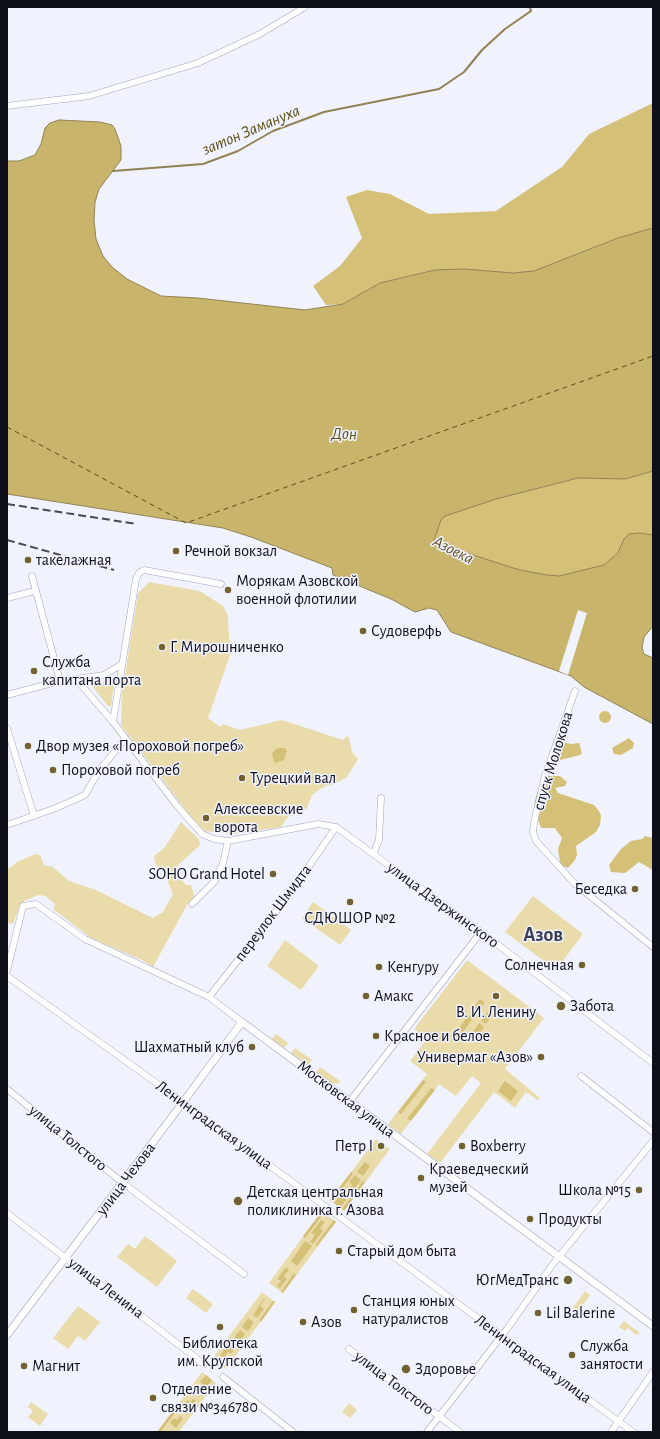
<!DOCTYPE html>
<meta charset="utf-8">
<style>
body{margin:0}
#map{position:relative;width:660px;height:1439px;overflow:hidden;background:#f0f2fe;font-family:"Alegreya Sans",sans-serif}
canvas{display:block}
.frame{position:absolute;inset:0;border:8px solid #0d0f19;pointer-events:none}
</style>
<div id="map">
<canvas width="660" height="1439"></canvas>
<div class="frame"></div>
</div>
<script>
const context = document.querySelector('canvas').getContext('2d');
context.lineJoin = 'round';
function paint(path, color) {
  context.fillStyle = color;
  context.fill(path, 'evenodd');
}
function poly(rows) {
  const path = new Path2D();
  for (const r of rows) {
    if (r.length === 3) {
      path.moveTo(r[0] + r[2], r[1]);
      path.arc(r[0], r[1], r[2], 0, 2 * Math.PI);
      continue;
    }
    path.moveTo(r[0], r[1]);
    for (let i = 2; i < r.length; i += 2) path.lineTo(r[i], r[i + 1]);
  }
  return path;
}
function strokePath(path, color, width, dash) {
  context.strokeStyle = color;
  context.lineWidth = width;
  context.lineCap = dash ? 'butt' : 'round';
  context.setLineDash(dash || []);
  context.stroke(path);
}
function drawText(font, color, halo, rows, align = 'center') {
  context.font = font + ' "Alegreya Sans",sans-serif';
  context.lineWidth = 3;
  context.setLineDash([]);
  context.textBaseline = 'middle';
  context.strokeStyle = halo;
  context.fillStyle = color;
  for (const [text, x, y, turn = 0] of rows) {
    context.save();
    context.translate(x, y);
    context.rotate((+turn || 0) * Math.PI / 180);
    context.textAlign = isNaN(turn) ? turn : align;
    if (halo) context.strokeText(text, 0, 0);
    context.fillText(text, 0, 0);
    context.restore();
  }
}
paint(poly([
 [149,582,200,591,223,606,228,616,229,640,234,644,208,718,220,727,223,724,240,730,282,720,343,740,347,736,349,737,352,752,358,759,347,777,330,786,328,785,320,789,312,795,307,808,288,817,281,827,233,834,205,831,190,816,121,725,122,694,138,593],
 [111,681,114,685,111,706,108,706,93,687,94,684],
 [181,822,199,839,200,845,178,865,175,872,186,885,191,885,195,898,187,905,153,967,144,961,91,938,53,909,55,904,45,896,39,895,26,900,20,905,13,924,7,923,7,870,17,862,36,854,40,855,44,865,53,867,69,881,96,890,153,918,163,912,173,894,164,873,155,863,154,856,165,847],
 [533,896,583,934,556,970,505,932],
 [313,902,351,930,340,945,302,918],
 [285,940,319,966,301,990,267,966],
 [467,960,544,1018,505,1069,540,1098,538,1100,526,1092,515,1108,494,1092,440,1163,427,1154,481,1083,472,1076,456,1096,439,1084,401,1134,388,1124,427,1074,410,1061,427,1039,414,1029],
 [276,1034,288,1043,284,1048,272,1039],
 [295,1048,312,1060,308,1065,291,1053],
 [320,1067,340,1081,338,1084,331,1083,316,1072],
 [376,1139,390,1149,344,1211,330,1200],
 [322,1211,336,1222,283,1293,269,1283],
 [145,1236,177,1261,157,1287,117,1257,128,1244,135,1249],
 [193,1289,213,1304,206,1313,186,1298],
 [585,1291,590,1295,578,1312,573,1308],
 [262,1292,275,1302,226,1369,212,1359],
 [78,1306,100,1322,85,1341,78,1336,68,1349,53,1338],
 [624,1321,640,1333,636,1335,628,1328,625,1331,619,1327],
 [202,1372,216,1383,179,1432,157,1432],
 [31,1402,48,1414,40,1426,28,1417,33,1411,28,1407],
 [349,1403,357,1410,350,1418,342,1412]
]), '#eadcaa');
paint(poly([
 [653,103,653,228,618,238,534,271,513,273,464,269,435,270,380,283,343,304,326,305,313,286,340,266,362,238,346,197,367,190,390,194,429,214,496,211,562,167,589,134],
 [653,471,653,535,640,533,624,539,618,553,604,565,559,576,547,575,520,570,435,543,434,540,441,520,445,516,496,499,578,478,625,479],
 [605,717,6],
 [629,738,634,743,633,748,621,755,614,754,612,748],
 [562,742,571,744,579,743,582,753,580,755,560,760,552,757,555,743],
 [278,748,285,748,287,751,284,760,276,763,274,762,272,754,274,751],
 [545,776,560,776,567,782,565,786,555,788,558,793,594,805,599,811,601,816,600,825,596,832,576,846,577,855,575,860,568,868,563,866,560,862,558,849,562,838,555,828,541,828,535,812,534,805,537,793],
 [645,836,653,838,653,870,639,862,625,873,611,872,609,865,621,849,631,841,642,839],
 [480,999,485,1002,475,1016,470,1012],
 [491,1007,496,1010,486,1024,481,1021],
 [469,1015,473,1018,463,1032,458,1029],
 [479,1023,484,1027,474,1040,469,1037],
 [423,1080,426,1082,401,1114,398,1112],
 [505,1081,518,1091,511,1101,498,1091],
 [431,1088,435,1090,411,1121,407,1119],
 [365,1162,370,1166,363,1176,357,1172],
 [351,1172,353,1174,332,1202,330,1200],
 [355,1175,361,1180,340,1208,334,1203,341,1194,344,1196,352,1185,349,1182],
 [363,1181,365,1182,344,1211,342,1209],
 [322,1211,324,1213,305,1238,303,1236],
 [321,1220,325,1222,320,1228,323,1231,313,1244,310,1242,315,1235,311,1233],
 [334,1220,336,1222,317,1246,315,1245],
 [305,1241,312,1246,297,1266,291,1261],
 [286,1267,289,1270,284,1276,287,1279,280,1288,277,1286,281,1281,277,1279],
 [294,1273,296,1275,283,1293,281,1292],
 [264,1298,265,1299,260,1306,264,1309,257,1318,253,1315],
 [273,1301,275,1302,261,1322,259,1320],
 [248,1318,254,1322,248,1331,242,1327],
 [240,1330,245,1334,239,1343,233,1339],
 [229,1344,235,1348,231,1354,228,1352,224,1358,220,1355],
 [206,1375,212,1380,203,1392,199,1390,203,1384,200,1382],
 [193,1399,196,1401,186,1414,183,1411,186,1407,184,1405,187,1400,190,1402],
 [173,1411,175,1413,160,1432,157,1432],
 [180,1416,183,1419,176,1428,170,1423,174,1418,177,1420]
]), '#d5c078');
const water = poly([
 [59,120,100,122,112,125,115,129,121,146,121,160,99,189,95,202,94,220,96,239,103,256,112,267,127,279,161,296,198,298,305,310,343,304,380,283,435,270,464,269,513,273,534,271,618,238,653,228,653,471,625,479,578,478,496,499,445,516,441,520,434,540,435,543,520,570,547,575,559,576,604,565,618,553,624,539,629,534,640,533,653,535,653,626,644,637,642,648,644,654,653,658,653,724,584,687,571,676,451,632,437,610,429,608,415,612,391,599,333,575,332,568,251,537,223,528,7,494,7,161,19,161,35,155,41,144,45,128,50,123,59,120]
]);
paint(water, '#c9b46c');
strokePath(water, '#918253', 1);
paint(poly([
 [578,610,587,613,568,675,559,671]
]), '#f0f2fe');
strokePath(poly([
 [113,171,203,164,238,151,273,131,324,112,439,89,464,72,482,50,505,29,531,11,530,7]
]), '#918253', 2);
strokePath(poly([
 [7,427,186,523,653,356]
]), '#5d4e17', 1, [5, 4]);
const minor = poly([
 [7,106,89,96,198,63,260,34,305,7],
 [32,576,60,681],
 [7,598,35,591],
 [76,679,104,675,122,664],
 [575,691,545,776,534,823,533,832,536,841,574,883,653,947],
 [7,695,60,681,76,679,113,722,178,807,202,834,214,839,228,841,318,824,336,827,481,932,653,1063],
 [113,722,136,579,139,573,144,570,221,584],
 [7,728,34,816],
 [7,825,56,808,85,795,98,772,125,739],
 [373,854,379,840,381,798],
 [192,904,215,881,223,863,228,841],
 [7,971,23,906,36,904,85,939,209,997,242,1022],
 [7,976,183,1102,633,1432],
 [209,997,292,891,336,827],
 [581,1076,653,1132],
 [7,1089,123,1183,244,1274],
 [350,1101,481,932],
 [7,1213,204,1364],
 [349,1349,460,1432],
 [223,1377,293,1432],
 [427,1432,507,1329,553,1264,653,1141],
 [611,1432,653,1372]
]);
const major = poly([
 [7,1335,178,1109,242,1022,653,1326]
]);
strokePath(minor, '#9fa4c0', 7);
strokePath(major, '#9fa4c0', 8);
strokePath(minor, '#fff', 6);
strokePath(major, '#fff', 7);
strokePath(poly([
 [7,504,137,524],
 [7,540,114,570]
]), '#464852', 2, [8, 4]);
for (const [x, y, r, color] of [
 [176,551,4,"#71622f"],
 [28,560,4,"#71622f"],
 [228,590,4,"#71622f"],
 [363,631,4,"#71622f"],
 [162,647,4,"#71622f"],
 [34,671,4,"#71622f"],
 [28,746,4,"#71622f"],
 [53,770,4,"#71622f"],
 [242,778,4,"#71622f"],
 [206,818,4,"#71622f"],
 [273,874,4,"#71622f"],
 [635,889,4,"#71622f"],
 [350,902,4,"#71622f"],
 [582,965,4,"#71622f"],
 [379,967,4,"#71622f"],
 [366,996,4,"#71622f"],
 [496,996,4,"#71622f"],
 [561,1006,5,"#71622f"],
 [376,1036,4,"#71622f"],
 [252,1047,4,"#71622f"],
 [541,1057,4,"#71622f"],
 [381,1146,4,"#71622f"],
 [462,1146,4,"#71622f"],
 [421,1178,4,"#71622f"],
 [639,1190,4,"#71622f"],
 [238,1201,5,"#71622f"],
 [530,1219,4,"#71622f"],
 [339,1251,4,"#71622f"],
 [568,1280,5,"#71622f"],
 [354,1310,4,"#71622f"],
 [538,1313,4,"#71622f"],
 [303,1322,4,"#71622f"],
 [220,1327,4,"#71622f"],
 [572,1355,4,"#71622f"],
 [24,1366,4,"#71622f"],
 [406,1369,5,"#71622f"],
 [153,1398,4,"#71622f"]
]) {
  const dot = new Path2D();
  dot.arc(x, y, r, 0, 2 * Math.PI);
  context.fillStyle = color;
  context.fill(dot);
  strokePath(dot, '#f0f2fe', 1.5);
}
drawText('16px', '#0d0f19', '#f0f2fe', [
 ["Речной вокзал",184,551],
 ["такелажная",36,560],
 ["Морякам Азовской",236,581],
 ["военной флотилии",236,599],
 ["Судоверфь",371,631],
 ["Г. Мирошниченко",170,647],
 ["Служба",42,662],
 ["капитана порта",42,680],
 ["Двор музея «Пороховой погреб»",36,746],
 ["Пороховой погреб",61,770],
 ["Турецкий вал",250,778],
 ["Алексеевские",214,809],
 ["ворота",214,827],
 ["SOHO Grand Hotel",265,874,"right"],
 ["Беседка",627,889,"right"],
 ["СДЮШОР №2",350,918,"center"],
 ["Солнечная",574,965,"right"],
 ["Кенгуру",387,967],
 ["Амакс",374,996],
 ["Забота",570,1006],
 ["В. И. Ленину",496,1012,"center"],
 ["Красное и белое",384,1036],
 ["Шахматный клуб",244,1047,"right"],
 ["Универмаг «Азов»",533,1057,"right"],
 ["Петр I",373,1146,"right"],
 ["Boxberry",470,1146],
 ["Краеведческий",429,1169],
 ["музей",429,1187],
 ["Школа №15",631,1190,"right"],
 ["Детская центральная",247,1192],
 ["поликлиника г. Азова",247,1210],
 ["Продукты",538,1219],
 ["Старый дом быта",347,1251],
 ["ЮгМедТранс",559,1280,"right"],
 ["Станция юных",362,1301],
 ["натуралистов",362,1319],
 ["Lil Balerine",546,1313],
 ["Азов",311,1322],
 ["Библиотека",220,1343,"center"],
 ["им. Крупской",220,1361,"center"],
 ["Служба",580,1346],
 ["занятости",580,1364],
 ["Магнит",32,1366],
 ["Здоровье",415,1369],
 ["Отделение",161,1389],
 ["связи №346780",161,1407]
], 'left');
drawText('16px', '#0d0f19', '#f0f2fe', [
 ["спуск Молокова",553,761,-73],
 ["улица Дзержинского",443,905,36],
 ["переулок Шмидта",273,913,-53],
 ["Московская улица",346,1099,37],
 ["Ленинградская улица",214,1125,36],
 ["улица Толстого",68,1138,39],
 ["улица Чехова",126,1179,-53],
 ["улица Ленина",106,1288,37],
 ["Ленинградская улица",533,1359,36],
 ["улица Толстого",394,1383,37]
]);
drawText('italic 17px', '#5d4e17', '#f0f2fe', [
 ["затон Замануха",251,130,-23],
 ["Дон",344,434],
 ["Азовка",453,550,27]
]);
drawText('bold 20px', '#3a3d55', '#f0f2fe', [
 ["Азов",543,935]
]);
</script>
